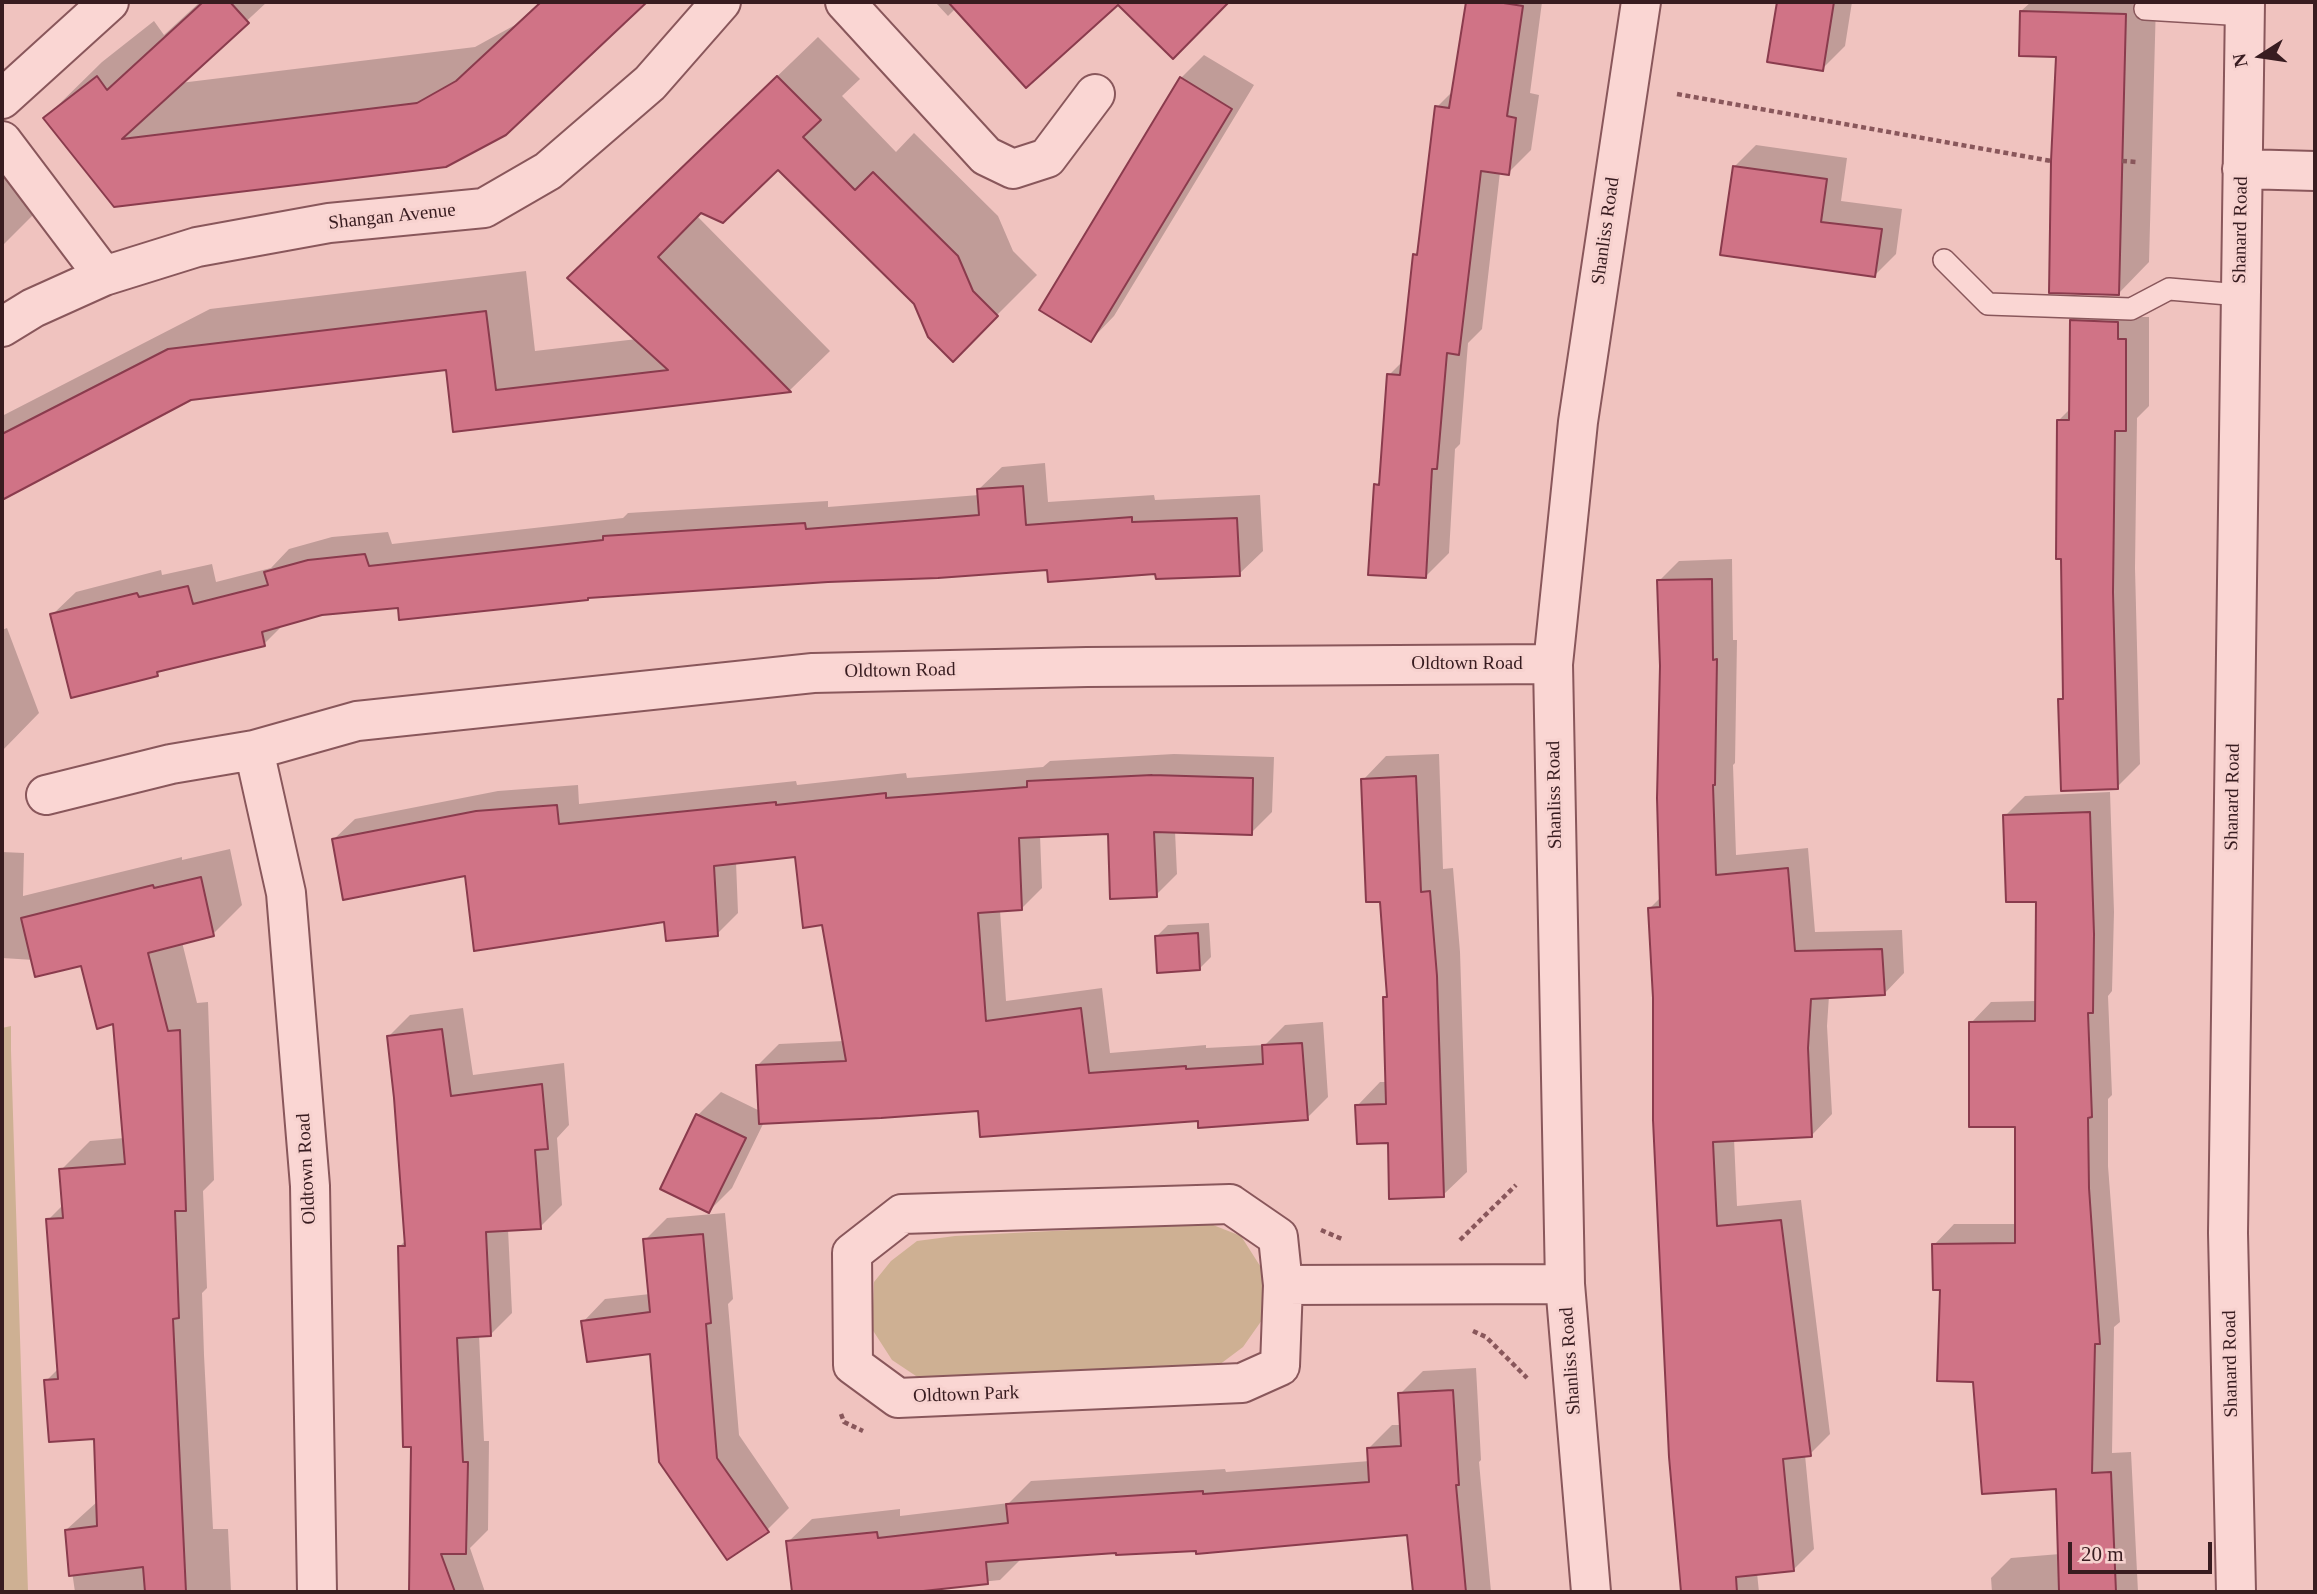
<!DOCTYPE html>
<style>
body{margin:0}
#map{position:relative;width:2317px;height:1594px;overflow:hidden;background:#f0c3bf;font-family:Georgia,serif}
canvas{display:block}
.frame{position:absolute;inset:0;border:4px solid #381c20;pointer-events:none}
.north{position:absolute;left:2226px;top:21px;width:70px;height:70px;-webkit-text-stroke:5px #f7d2cf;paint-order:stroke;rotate:258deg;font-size:19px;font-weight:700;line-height:28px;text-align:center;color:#381c20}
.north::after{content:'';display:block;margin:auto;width:24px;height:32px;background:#381c20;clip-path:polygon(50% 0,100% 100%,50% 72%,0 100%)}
.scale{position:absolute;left:2068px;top:1542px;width:144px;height:32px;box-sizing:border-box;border:4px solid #381c20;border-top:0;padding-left:9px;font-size:21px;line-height:24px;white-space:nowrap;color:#381c20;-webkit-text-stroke:5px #f7d2cf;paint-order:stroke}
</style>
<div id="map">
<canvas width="2317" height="1594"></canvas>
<div class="frame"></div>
<div class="north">N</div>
<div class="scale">20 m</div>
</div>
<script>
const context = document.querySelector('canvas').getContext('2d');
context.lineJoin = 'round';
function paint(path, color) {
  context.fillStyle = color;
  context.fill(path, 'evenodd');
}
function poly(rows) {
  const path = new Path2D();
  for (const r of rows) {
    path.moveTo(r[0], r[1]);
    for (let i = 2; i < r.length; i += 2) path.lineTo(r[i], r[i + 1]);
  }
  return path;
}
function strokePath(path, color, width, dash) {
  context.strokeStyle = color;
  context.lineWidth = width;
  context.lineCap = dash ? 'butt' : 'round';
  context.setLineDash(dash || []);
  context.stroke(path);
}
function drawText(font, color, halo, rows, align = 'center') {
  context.font = font + ' Georgia,serif';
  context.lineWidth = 6;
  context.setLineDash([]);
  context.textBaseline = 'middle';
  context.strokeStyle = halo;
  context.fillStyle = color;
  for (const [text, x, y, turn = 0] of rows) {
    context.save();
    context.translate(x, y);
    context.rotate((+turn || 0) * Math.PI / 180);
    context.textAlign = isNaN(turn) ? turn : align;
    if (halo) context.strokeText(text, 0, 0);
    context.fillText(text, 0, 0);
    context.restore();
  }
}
paint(poly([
 [11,1026,11,1051,28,1592,2,1592,2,1028],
 [1208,1223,1241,1236,1262,1269,1262,1320,1243,1347,1219,1365,922,1380,892,1360,872,1329,874,1282,891,1261,917,1241,955,1236]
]), '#ceb093');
paint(poly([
 [200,2,267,2,180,83,475,47,515,25,540,2,645,2,505,133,114,205,45,118,102,62,154,21,164,35],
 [935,2,1117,2,1100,19,956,8,948,16],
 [1124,2,1227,2,1173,57,1120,5],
 [1468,2,1542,2,1530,93,1539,95,1531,150,1508,173,1500,172,1482,329,1468,343,1460,444,1455,449,1449,553,1426,576,1376,485,1381,480,1389,375,1404,360,1414,255,1419,250,1437,107,1454,90],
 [1779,2,1852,2,1845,46,1822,69,1769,60],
 [2031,2,2156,2,2149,262,2118,294,2058,55,2021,11],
 [818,37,860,79,842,96,896,152,914,133,998,216,1013,251,1037,275,953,359,915,303,778,167,696,215,830,351,790,390,455,430,448,368,190,398,2,498,2,416,210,309,526,271,535,351,637,339,609,238],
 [1204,55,1254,85,1114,316,1091,340,1181,78],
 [2,123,56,192,2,246],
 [1756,145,1847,158,1841,201,1902,209,1896,254,1875,275,1735,166],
 [2095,297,2141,299,2140,317,2149,317,2149,406,2137,418,2135,568,2140,764,2117,787,2060,700,2065,695,2059,420,2071,408,2072,321],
 [1045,463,1048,502,1154,495,1155,500,1260,495,1263,551,1239,574,1049,568,590,596,587,599,399,606,321,614,284,624,264,644,163,669,157,674,52,615,76,592,161,570,162,575,212,564,216,582,271,568,289,549,332,537,388,532,392,544,623,518,628,513,828,501,828,507,979,495,978,490,1002,467],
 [1732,559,1733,640,1737,640,1735,763,1733,765,1736,855,1808,848,1815,932,1902,930,1904,973,1884,994,1829,996,1827,1026,1832,1114,1812,1135,1734,1139,1737,1206,1801,1200,1830,1434,1810,1454,1805,1455,1814,1549,1794,1569,1757,1573,1759,1592,1684,1592,1671,1456,1655,998,1650,908,1661,897,1661,666,1659,581,1679,561],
 [7,628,39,713,2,751,2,630],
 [1174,754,1274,757,1272,812,1251,833,1175,831,1177,874,1156,895,1110,832,1040,835,1042,888,1021,909,1000,910,1006,1001,1102,988,1110,1053,1206,1045,1206,1048,1265,1045,1285,1025,1323,1022,1328,1097,1307,1118,1200,1119,979,1109,764,1122,732,1188,709,1211,662,1188,698,1115,721,1092,760,1111,758,1065,779,1044,844,1041,823,923,797,855,736,862,738,913,717,934,666,920,467,874,333,840,355,819,498,791,578,785,579,804,796,781,797,785,906,773,907,778,1043,767,1050,761],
 [1439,754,1443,869,1453,868,1460,952,1467,1172,1443,1195,1357,1106,1380,1082,1387,1082,1385,998,1388,994,1382,900,1363,780,1386,756],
 [2110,792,2114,912,2112,991,2108,996,2112,1095,2108,1099,2108,1166,2120,1322,2114,1327,2112,1453,2131,1452,2138,1592,1992,1592,1991,1578,2011,1558,2060,1554,2058,1488,1975,1380,1942,1288,1934,1245,1954,1224,2017,1224,2017,1126,1971,1023,1991,1002,2037,1001,2038,901,2005,816,2025,796],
 [230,849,242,905,213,934,182,942,197,1003,208,1002,214,1180,203,1191,207,1288,202,1293,204,1355,213,1529,228,1529,231,1592,75,1592,66,1530,98,1501,96,1437,46,1381,59,1368,48,1220,64,1204,61,1170,90,1141,124,1138,114,1022,82,963,2,958,2,852,24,853,23,896,182,857,182,860],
 [1209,923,1211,957,1199,969,1157,936,1168,925],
 [463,1008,473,1075,564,1063,569,1125,557,1138,562,1205,540,1227,508,1229,512,1313,490,1335,479,1335,484,1441,489,1441,488,1530,470,1548,485,1592,410,1592,413,1445,399,1247,406,1240,396,1097,388,1037,410,1015],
 [725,1213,733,1299,728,1304,739,1435,789,1508,767,1530,728,1558,652,1352,583,1322,605,1299,650,1294,645,1240,667,1218],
 [1476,1368,1481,1460,1479,1462,1491,1592,1414,1592,1409,1533,1198,1549,1118,1551,1023,1557,1000,1580,885,1592,794,1592,788,1542,812,1519,900,1509,900,1516,1009,1503,1031,1481,1225,1469,1226,1472,1370,1461,1369,1448,1392,1425,1402,1425,1400,1394,1423,1371],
 [2315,1460,2315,1509,2313,1462]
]), '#0003');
const building = poly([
 [203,2,230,2,249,23,122,139,417,103,456,81,541,2,647,2,506,135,446,167,114,207,43,118,97,76,107,90,203,2],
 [948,2,1229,2,1173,59,1118,5,1026,88,948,2],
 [1466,2,1497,2,1523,6,1507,116,1516,118,1509,175,1481,171,1459,355,1447,353,1437,469,1432,469,1426,578,1368,575,1374,484,1379,485,1387,374,1400,375,1413,254,1417,255,1435,106,1449,108,1466,2],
 [1777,2,1834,2,1823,71,1767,62,1777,2],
 [2020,11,2126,14,2119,295,2049,293,2051,161,2056,57,2019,56,2020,11],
 [777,76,821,120,803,137,855,190,873,172,958,256,973,291,998,316,953,362,928,337,914,304,778,170,723,223,701,213,658,257,791,392,453,432,446,370,191,400,2,500,2,434,168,349,486,311,496,390,668,370,567,278,777,76],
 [1180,77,1232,109,1091,342,1039,310,1180,77],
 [1733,166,1827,179,1821,222,1882,229,1875,277,1720,255,1733,166],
 [2070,320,2118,322,2118,339,2126,339,2126,431,2115,431,2113,592,2118,789,2061,791,2058,699,2063,699,2061,559,2056,559,2057,420,2069,420,2070,320],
 [1023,486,1026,525,1132,517,1132,522,1237,518,1240,576,1156,579,1155,574,1048,582,1047,570,938,578,828,582,588,598,588,600,399,620,398,608,322,615,262,632,265,646,157,672,158,676,71,698,50,614,137,593,139,597,188,586,193,604,268,585,264,572,308,560,365,554,369,566,603,540,603,536,805,523,806,529,979,515,977,489,1023,486],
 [1712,579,1713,660,1717,659,1715,785,1713,785,1716,875,1788,868,1795,951,1882,949,1885,995,1811,999,1808,1048,1812,1137,1713,1142,1717,1226,1781,1220,1811,1456,1783,1459,1794,1571,1736,1577,1737,1592,1681,1592,1669,1457,1653,1120,1653,998,1648,908,1660,907,1657,798,1660,666,1657,580,1712,579],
 [1152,775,1253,778,1252,835,1154,832,1157,897,1110,899,1108,834,1019,838,1022,910,978,913,986,1021,1081,1008,1089,1073,1186,1066,1186,1069,1263,1064,1262,1045,1302,1043,1308,1120,1198,1128,1198,1121,980,1137,978,1111,881,1118,759,1124,756,1065,846,1061,822,925,803,928,795,857,714,866,718,936,666,941,664,922,474,951,465,876,343,900,332,839,476,811,515,808,557,805,559,824,776,802,776,805,886,793,886,798,1027,787,1027,781,1152,775],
 [1416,776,1421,892,1430,891,1437,976,1444,1197,1389,1199,1388,1143,1357,1144,1355,1105,1386,1104,1383,997,1387,997,1380,902,1366,902,1361,779,1416,776],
 [2090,812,2094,934,2093,1013,2088,1013,2092,1117,2088,1118,2089,1188,2100,1344,2095,1344,2092,1473,2111,1472,2116,1592,2059,1592,2056,1489,1982,1494,1973,1382,1937,1381,1940,1290,1933,1290,1932,1244,2015,1243,2015,1127,1969,1127,1969,1022,2035,1021,2036,902,2006,902,2003,815,2090,812],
 [201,877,214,936,148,953,168,1031,180,1030,186,1211,175,1211,179,1318,173,1319,186,1592,145,1592,143,1567,69,1576,65,1530,97,1526,94,1439,49,1442,44,1380,58,1379,46,1219,63,1218,59,1169,125,1164,113,1024,97,1029,81,966,35,977,21,918,153,885,154,888,201,877],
 [1198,933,1200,970,1157,973,1155,936,1198,933],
 [442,1029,451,1096,542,1084,548,1149,535,1150,541,1229,486,1232,491,1336,457,1338,463,1462,468,1462,466,1554,441,1554,455,1592,409,1592,411,1447,403,1447,398,1246,405,1246,394,1098,387,1036,442,1029],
 [696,1114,746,1138,709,1213,660,1189,696,1114],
 [703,1234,711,1323,706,1324,717,1458,769,1532,727,1560,659,1462,650,1354,587,1362,581,1321,650,1312,643,1239,703,1234],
 [1453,1390,1459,1485,1456,1485,1466,1592,1413,1592,1407,1535,1196,1554,1196,1551,1116,1555,1116,1553,986,1562,988,1584,914,1592,792,1592,786,1541,877,1532,878,1538,1008,1523,1006,1504,1203,1491,1203,1494,1369,1482,1367,1448,1401,1446,1398,1393,1453,1390]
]);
paint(building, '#d07386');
strokePath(building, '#8a3b4d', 2);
const service = poly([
 [2145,9,2245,15],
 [1944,260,1988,304,2131,309,2169,289,2240,295]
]);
const minor = poly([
 [845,2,986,156,1013,169,1047,158,1095,94],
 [2,99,109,2],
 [2,141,104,276],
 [2242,169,2315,171],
 [2,327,33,308,104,276,197,247,329,223,484,208,548,171,650,83,721,2],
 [46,795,171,764,254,750],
 [1230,1204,1278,1237,1283,1285,1280,1366,1242,1383,898,1398,853,1365,852,1253,902,1214,1230,1204],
 [1283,1285,1565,1284],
 [317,1592,310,1186,286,893,254,750,357,721,813,673,1087,667,1553,664],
 [1591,1592,1565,1284,1553,664,1578,422,1641,2],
 [2236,1592,2228,1233,2245,2]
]);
strokePath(service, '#89575b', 24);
strokePath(minor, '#89575b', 42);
strokePath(poly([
 [1677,94,2051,161],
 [2122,161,2136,162],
 [1321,1230,1342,1239],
 [1460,1240,1516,1185],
 [1473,1331,1486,1337,1527,1378],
 [841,1414,844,1422,863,1431]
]), '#89575b', 4.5, [5, 3.5]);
strokePath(service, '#fad6d3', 21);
strokePath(minor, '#fad6d3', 38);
drawText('19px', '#381c20', '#f7d2cf', [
 ["Shangan Avenue",392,217,-6],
 ["Shanard Road",2241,230,-89],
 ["Shanliss Road",1606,231,-82],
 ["Oldtown Road",1467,664],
 ["Oldtown Road",900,671,-1],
 ["Shanliss Road",1555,795,-91],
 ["Shanard Road",2233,797,-89],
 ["Oldtown Road",307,1169,-93],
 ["Shanliss Road",1571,1361,-94],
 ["Shanard Road",2231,1364,-91],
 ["Oldtown Park",966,1395,-2]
]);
</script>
